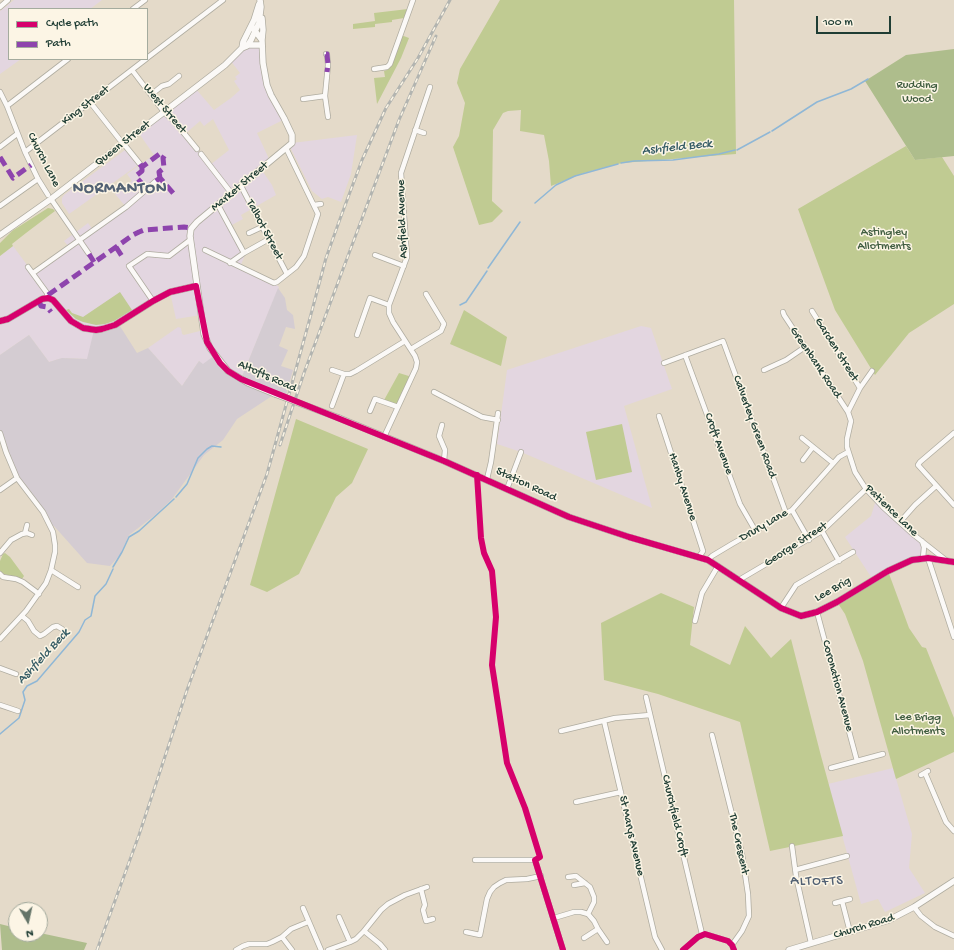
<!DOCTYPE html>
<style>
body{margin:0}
#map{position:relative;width:954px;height:950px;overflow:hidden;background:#e4dac9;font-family:"Gochi Hand",sans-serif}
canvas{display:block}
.legend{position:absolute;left:8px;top:8px;width:140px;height:52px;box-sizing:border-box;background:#fcf5e5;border:1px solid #a4ab9e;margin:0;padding:5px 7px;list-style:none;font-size:12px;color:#1f3d34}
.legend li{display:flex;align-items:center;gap:8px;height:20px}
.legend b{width:20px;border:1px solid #a4ab9e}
.north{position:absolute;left:8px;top:902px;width:40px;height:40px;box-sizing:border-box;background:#fcf5e5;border:1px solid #a4ab9e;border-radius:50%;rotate:171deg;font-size:11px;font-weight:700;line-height:16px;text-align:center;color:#1f3d34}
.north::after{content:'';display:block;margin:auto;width:14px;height:18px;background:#647468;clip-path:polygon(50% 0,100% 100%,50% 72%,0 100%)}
.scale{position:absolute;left:816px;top:16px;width:75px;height:18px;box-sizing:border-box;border:2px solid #1f3d34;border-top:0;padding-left:5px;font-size:12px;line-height:14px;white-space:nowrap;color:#1f3d34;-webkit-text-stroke:3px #fcf5e5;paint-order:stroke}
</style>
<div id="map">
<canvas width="954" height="950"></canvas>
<ul class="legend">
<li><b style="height:5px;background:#d6006c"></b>Cycle path</li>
<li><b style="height:5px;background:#8e44ad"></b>Path</li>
</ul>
<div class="north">N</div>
<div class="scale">100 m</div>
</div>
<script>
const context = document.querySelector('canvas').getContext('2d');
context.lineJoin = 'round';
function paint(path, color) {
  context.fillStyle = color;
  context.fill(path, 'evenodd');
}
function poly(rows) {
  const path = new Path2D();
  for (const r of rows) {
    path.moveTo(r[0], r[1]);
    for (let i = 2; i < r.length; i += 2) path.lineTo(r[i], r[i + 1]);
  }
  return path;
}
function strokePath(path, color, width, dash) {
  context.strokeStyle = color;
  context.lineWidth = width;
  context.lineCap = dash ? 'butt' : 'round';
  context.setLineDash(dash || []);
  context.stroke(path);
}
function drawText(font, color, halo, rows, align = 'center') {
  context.font = font + ' "Gochi Hand",sans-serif';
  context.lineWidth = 3;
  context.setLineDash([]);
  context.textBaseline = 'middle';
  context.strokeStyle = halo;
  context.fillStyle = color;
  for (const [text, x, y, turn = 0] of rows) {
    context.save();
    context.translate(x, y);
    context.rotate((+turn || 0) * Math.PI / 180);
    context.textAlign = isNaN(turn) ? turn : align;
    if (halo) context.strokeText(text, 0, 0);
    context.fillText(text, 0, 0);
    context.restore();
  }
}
paint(poly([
 [14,0,102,0,90,9,9,9,9,59,21,59,0,74,0,11],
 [247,44,261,48,267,85,285,119,257,133,270,161,261,169,272,185,276,195,241,215,243,219,230,226,245,255,240,267,274,283,279,287,241,379,203,365,199,361,182,386,148,348,178,327,181,328,182,334,184,335,204,330,201,315,176,319,170,292,122,321,88,359,62,358,49,362,29,335,0,355,0,256,13,246,33,273,69,247,64,241,88,223,93,230,126,207,115,194,132,181,127,174,154,155,138,132,195,88,214,110,231,98,240,90,234,81,237,79,235,77,240,73,230,60],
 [213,119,229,150,210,165,185,134,200,121,204,126],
 [357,135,351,174,341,202,328,197,322,199,312,191,289,145,292,143],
 [125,150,138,165,69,214,62,203,62,198,64,195],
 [641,326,651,328,672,389,624,406,652,508,521,452,497,444,507,370],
 [876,500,922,541,923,558,873,580,845,537,871,516],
 [893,768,912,834,909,868,925,893,885,912,878,899,861,904,828,784]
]), '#e3d6e0');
paint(poly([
 [278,288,285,298,287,310,293,315,295,329,286,327,279,346,288,350,281,366,293,370,286,395,275,394,237,419,223,440,204,455,172,499,155,515,129,535,120,555,110,566,87,563,54,526,50,525,17,478,0,433,0,355,29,335,49,362,62,358,87,359,94,330,118,323,137,353,148,348,182,386,199,361,203,364,215,355,241,379]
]), '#d4ccd2');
paint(poly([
 [500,0,734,0,736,154,622,163,584,173,551,186,549,161,544,135,520,131,521,110,508,111,503,113,493,130,492,201,503,211,492,222,479,225,453,147,459,136,465,103,457,83,460,69],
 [408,9,404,18,392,20,392,22,375,24,375,27,353,29,353,24,375,21,374,13],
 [401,35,409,38,401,58,377,104,374,78,385,77,384,71,387,70],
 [906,146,915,160,942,157,954,176,954,304,909,333,875,375,835,310,798,209],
 [48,208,53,209,55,211,26,233,12,244,13,246,0,256,0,243,12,231],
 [120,292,132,310,114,321,105,324,96,325,83,322,76,319,66,310,69,309,72,313,83,317],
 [464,310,507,337,501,366,450,344],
 [399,373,412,377,398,407,383,402],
 [296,419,368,449,352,483,336,497,299,574,267,592,250,585],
 [622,424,632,472,596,480,586,432],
 [5,553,10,557,24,576,22,579,4,574,0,571,0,561,3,554],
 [888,571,909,628,922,647,926,648,954,718,954,752,896,779,863,661,845,614,837,602],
 [661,593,694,607,690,645,730,665,745,626,771,658,791,639,821,756,843,836,770,851,740,722,658,694,604,680,601,623]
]), '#c0cb92');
paint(poly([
 [954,49,954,156,915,160,865,81,906,55],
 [0,924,16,928,16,934,40,934,40,933,87,943,84,950,2,950]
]), '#aebd8c');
strokePath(poly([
 [772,131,817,102,851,89,868,79],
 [737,150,770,132],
 [621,163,634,161,673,160,719,154,735,150],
 [535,203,556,185,575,176,618,164],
 [488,268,520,222],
 [460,305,466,302,487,271],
 [176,497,187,484,198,458,207,449,212,446,221,447],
 [113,567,122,552,129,537,139,531,174,499],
 [0,734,19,718,25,700,23,692,27,686,37,681,79,632,85,620,91,616,95,596,106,584,113,569]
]), '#8fb7d6', 1.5);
const minor = poly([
 [0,7,8,0],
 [133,9,145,0],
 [326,54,327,54,328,65,325,96,328,117],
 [147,58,223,0],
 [374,69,387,67,390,64,413,0],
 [132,70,164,112,174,121,197,149],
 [0,92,7,106,25,152,38,179,48,195],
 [152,94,162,86,169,84,179,76],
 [303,99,325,96],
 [90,102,120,140],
 [7,106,68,59],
 [415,130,424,133],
 [123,143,140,164],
 [0,147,17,134],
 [25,152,146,59],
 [201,154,232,194],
 [241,186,287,274],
 [51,199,89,254],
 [218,205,244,253],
 [314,205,321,204],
 [0,206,38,179],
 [249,233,262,227],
 [205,250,274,283,277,282,296,267,304,256,318,214,286,148],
 [375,255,404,266],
 [230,263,244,253,269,239],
 [28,267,47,293,48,298],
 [33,273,126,207,156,181],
 [153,301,129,266,147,254,169,256,190,240],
 [812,311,860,388],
 [783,312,784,315,848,412],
 [357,335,370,298,389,305],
 [411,349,441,331,444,324,426,294],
 [685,355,740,504,755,530],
 [664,363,723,341,786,513],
 [332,370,344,374],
 [764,370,786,360,805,347],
 [872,371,860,388,848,412,851,421,847,439,847,447,855,472,866,489,883,507,914,535,947,561],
 [434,392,482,417,498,420],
 [332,406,344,374,350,374,356,371,405,341],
 [370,411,375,399,398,407],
 [659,416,703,551,699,557],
 [442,425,439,436,445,450,444,461],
 [0,433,6,452,17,478,43,512,53,532,55,545,55,552,51,570,46,583,26,611,0,639],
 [954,433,920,462,918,465,954,505],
 [384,437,416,368,417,362,415,356,393,322,389,313,389,305,407,257,401,173,430,87],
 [802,438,833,463],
 [803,460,813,447],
 [487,479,491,462,498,413],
 [507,489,521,452],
 [0,490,17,478],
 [792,510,809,540],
 [900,522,915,505,936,486],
 [822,531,839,561],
 [25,533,27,525],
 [922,541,924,547,923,558],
 [0,553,11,540,22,534,27,533,32,535],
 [928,558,954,637],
 [708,560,712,556,732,544,792,510,839,457,848,452],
 [51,570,78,587],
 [0,574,3,577,16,579,23,582,39,594],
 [739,580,822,531,866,489],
 [781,608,796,585,853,552],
 [817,612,857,761],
 [22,616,28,621,34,631,40,636,44,634,53,627,57,626,62,629],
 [695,621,702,593,718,566],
 [0,668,16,674],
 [646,697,702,934],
 [0,705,18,711],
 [604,721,655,937,662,950],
 [561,731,615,718,650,715],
 [712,735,742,854,748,894,749,916,742,931,732,945],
 [831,768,883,754],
 [925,773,946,822,954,831],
 [921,775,928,771],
 [576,802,621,792],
 [792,846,796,876,811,943],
 [475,860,535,860,563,950],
 [795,870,847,856],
 [574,885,585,883],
 [421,889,425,905,423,910,426,921,433,919],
 [842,901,850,932],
 [835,903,850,899],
 [914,907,921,916,935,927,954,936],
 [303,908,321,950],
 [339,917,350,942],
 [554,918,574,912,581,912,588,914,594,902,594,897,590,887,576,876,568,877],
 [598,929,607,942],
 [364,931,380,944,385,950],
 [466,932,480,935,487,899,490,892,494,887,500,883,506,880,527,879,541,876],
 [282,937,292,950],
 [584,938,598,929,594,921,588,914],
 [236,950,243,946,249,944,267,944,272,942,282,937,291,929,308,922],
 [328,950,350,942,356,939,364,931,381,910,388,904,405,895,427,887],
 [683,950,698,937,705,934,728,941,732,945,734,950]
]);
const tertiary = poly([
 [252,27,262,40,263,63,267,85,271,95,284,118,292,135,292,143,197,222,191,229,190,236,204,334,210,348,228,371,248,383,275,394],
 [262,40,263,30,262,18],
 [247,45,260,45],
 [242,48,243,42,254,20,259,4],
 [0,235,51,199,225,65,242,48,247,46,251,40,259,23,261,7,260,0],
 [0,321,8,319,42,299,48,298,53,300,71,321,83,328,96,330,102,329,115,325,153,301,170,292,196,286],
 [339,418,444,461,569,517,629,537,708,560,781,608,801,616,817,612,837,602,888,571,912,560,928,558,954,562],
 [789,950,889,920,914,907,954,881]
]);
strokePath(minor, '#afaca0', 6);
strokePath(tertiary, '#afaca0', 7);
strokePath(minor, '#fbf9f7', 4.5);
strokePath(tertiary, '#fbf9f7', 5.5);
const rail = poly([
 [280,445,304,373,399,120,436,36],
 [97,950,139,835,187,690,267,474,310,318,326,258,340,219,362,160,386,108,418,58,450,0]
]);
strokePath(rail, '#b2b4b0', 3);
strokePath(rail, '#fcf5e5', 1.5, [4.5]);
const tertiaryBridge = poly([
 [275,394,339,418]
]);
strokePath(tertiaryBridge, '#afaca0', 7, []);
strokePath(tertiaryBridge, '#fbf9f7', 5.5);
strokePath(poly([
 [326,54,327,54,328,65,327,72],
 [0,157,13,178,31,165],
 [140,164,142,167,162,152],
 [142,167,142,171,137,175,137,178,147,189],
 [160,178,159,172,164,168,163,158,165,155],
 [156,181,160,178,174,194],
 [116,247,123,258],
 [89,254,94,262],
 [48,295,133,235,139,232,144,230,184,227,191,228],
 [39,301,41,306,47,307,51,312]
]), '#8e44ad', 5, [10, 5]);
strokePath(poly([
 [0,321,8,319,42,299,48,298,53,300,71,321,83,328,96,330,102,329,115,325,153,301,170,292,196,286,207,342,220,363,228,371,241,379,444,461,569,517,629,537,708,560,781,608,801,616,817,612,837,602,888,571,912,560,928,558,954,562],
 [477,475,481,538,484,553,492,571,496,617,492,665,507,763,525,808,540,857,535,860,563,950],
 [683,950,698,937,705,934,728,941,732,945,734,950]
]), '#d6006c', 6);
drawText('12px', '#405d40', '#fcf5e5', [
 ["Rudding",917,86],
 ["Wood",917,100],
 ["Astingley",884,233],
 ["Allotments",884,247],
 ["Lee Brigg",918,718],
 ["Allotments",918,732]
]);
drawText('12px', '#1f3d34', '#fcf5e5', [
 ["King Street",86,106,-38],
 ["West Street",164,109,50],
 ["Queen Street",123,144,-38],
 ["Church Lane",43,160,63],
 ["Market Street",240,187,-40],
 ["Ashfield Avenue",403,219,-92],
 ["Talbot Street",264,230,62],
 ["Garden Street",836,350,58],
 ["Greenbank Road",815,363,56],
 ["Altofts Road",267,377,24],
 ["Calverley Green Road",754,427,70],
 ["Croft Avenue",718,444,70],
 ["Station Road",526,485,25],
 ["Hanby Avenue",682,487,72],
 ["Patience Lane",891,511,44],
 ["Drury Lane",764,526,-30],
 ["George Street",796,545,-33],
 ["Lee Brig",833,590,-29],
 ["Coronation Avenue",837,686,75],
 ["Churchfield Croft",674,816,77],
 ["St Marys Avenue",631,836,77],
 ["The Crescent",738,844,78],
 ["Church Road",864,927,-17]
]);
drawText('italic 13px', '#365d66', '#fcf5e5', [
 ["Ashfield Beck",677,148,-6],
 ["Ashfield Beck",44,657,-47]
]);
context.letterSpacing = '1px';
drawText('14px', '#526174', '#fcf5e5', [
 ["ALTOFTS",817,882]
]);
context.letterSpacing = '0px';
context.letterSpacing = '1px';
drawText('bold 16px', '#526174', '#fcf5e5', [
 ["NORMANTON",120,190]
]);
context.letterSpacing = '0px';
</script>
